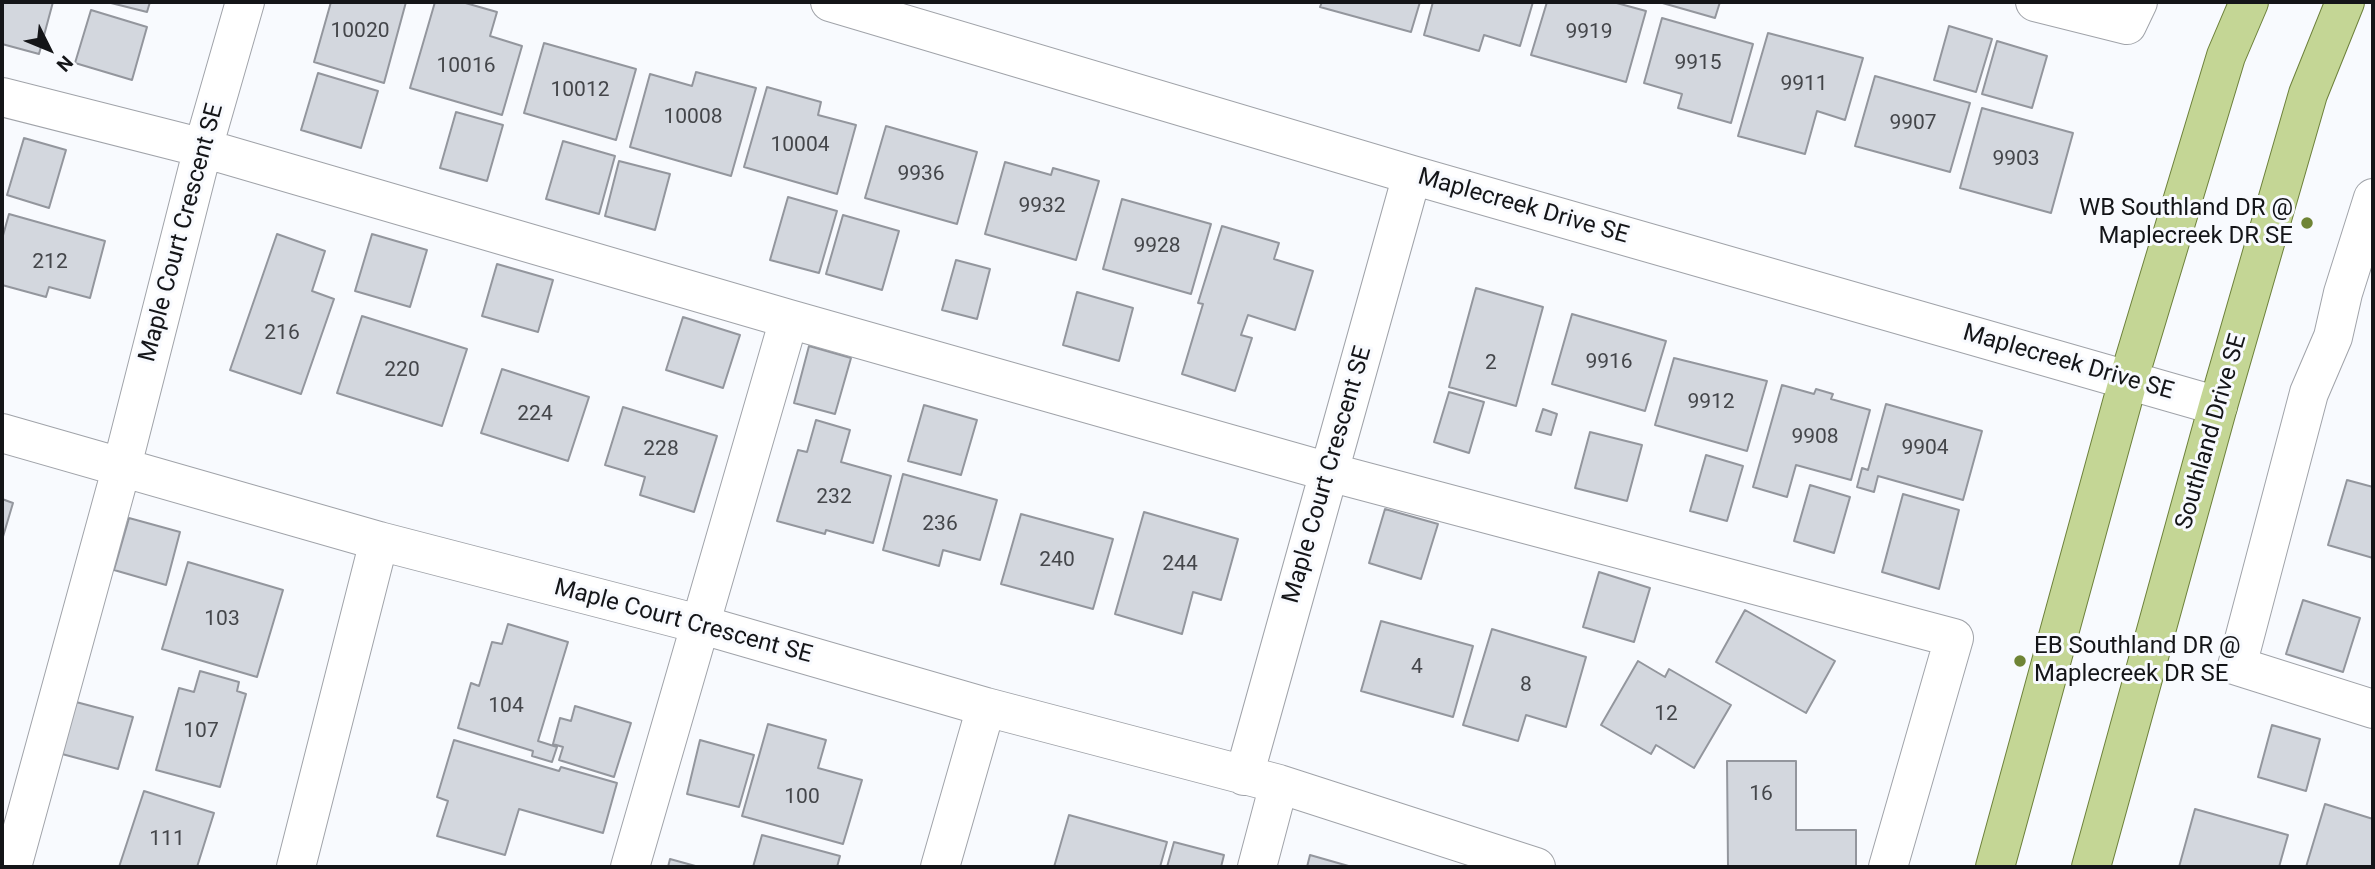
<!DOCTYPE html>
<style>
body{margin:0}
#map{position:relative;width:2375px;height:869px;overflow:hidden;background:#f8fafe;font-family:Roboto,sans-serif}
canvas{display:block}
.frame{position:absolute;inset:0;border:4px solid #141518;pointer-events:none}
.north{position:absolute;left:14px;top:14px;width:70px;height:70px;-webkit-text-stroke:5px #f8fafe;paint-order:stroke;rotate:133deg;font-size:19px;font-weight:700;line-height:28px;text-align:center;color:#141518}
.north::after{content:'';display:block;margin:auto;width:24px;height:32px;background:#141518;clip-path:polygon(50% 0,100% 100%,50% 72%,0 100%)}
</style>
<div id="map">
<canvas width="2375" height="869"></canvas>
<div class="frame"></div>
<div class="north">N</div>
</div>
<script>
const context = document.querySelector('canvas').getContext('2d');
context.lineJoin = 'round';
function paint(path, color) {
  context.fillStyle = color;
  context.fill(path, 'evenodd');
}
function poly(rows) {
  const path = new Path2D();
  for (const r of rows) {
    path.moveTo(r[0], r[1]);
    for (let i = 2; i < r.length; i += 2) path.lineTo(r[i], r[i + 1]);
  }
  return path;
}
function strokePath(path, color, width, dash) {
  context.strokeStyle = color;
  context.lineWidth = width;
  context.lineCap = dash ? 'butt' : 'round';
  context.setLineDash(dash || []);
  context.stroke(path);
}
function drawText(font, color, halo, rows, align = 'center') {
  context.font = font + ' Roboto,sans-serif';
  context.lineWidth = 6;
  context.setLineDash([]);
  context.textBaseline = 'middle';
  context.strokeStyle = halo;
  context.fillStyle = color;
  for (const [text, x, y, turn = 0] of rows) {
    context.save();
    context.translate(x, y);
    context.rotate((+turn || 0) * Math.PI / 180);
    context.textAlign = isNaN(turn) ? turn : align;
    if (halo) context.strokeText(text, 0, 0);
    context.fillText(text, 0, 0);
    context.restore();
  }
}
const building = poly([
 [2,2,53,2,39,54,2,44,2,2],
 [107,2,150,2,147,12,107,2],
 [331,2,406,2,384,83,314,62,331,2],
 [435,2,462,2,497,12,490,36,522,46,502,115,410,88,435,2],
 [1322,2,1420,2,1411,32,1320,7,1322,2],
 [1433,2,1533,2,1520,46,1484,35,1479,51,1424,35,1433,2],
 [1547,2,1613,2,1646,11,1626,82,1531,55,1547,2],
 [1659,2,1720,2,1715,18,1659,2],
 [91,10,147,27,132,80,75,63,91,10],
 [1662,18,1753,44,1731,123,1678,108,1682,94,1644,83,1662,18],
 [1949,26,1992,39,1976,92,1934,80,1949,26],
 [1768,33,1863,58,1845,120,1817,111,1805,154,1738,136,1768,33],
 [1997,41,2047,56,2032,108,1982,94,1997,41],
 [544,43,636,69,616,140,524,113,544,43],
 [696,72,756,88,731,176,630,147,650,74,692,86,696,72],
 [318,73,378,91,361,148,301,130,318,73],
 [1875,76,1970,103,1950,172,1855,146,1875,76],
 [767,87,821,102,818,115,856,125,837,194,744,167,767,87],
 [1982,108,2073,133,2051,213,1960,188,1982,108],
 [456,112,503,125,487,181,440,168,456,112],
 [886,126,977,152,957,224,865,198,886,126],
 [24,138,66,150,49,208,7,195,24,138],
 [563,141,615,156,599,214,546,199,563,141],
 [619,161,670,174,655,230,605,216,619,161],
 [1005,162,1051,175,1053,168,1099,181,1076,260,985,234,1005,162],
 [788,197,837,211,819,273,770,260,788,197],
 [1122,199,1211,224,1191,294,1103,269,1122,199],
 [9,214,105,241,90,298,49,287,46,297,2,285,2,239,9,214],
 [843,215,899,231,882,290,826,274,843,215],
 [1222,226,1279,243,1274,259,1313,271,1295,330,1248,315,1241,335,1252,338,1235,391,1182,374,1203,304,1198,303,1222,226],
 [277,234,325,251,312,291,334,299,301,394,230,370,277,234],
 [372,234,427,250,410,307,355,291,372,234],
 [956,260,990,269,977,319,942,310,956,260],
 [497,264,553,280,538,332,482,316,497,264],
 [1476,288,1543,307,1516,406,1449,387,1476,288],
 [1077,292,1133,308,1119,361,1063,345,1077,292],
 [1572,314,1666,341,1645,411,1552,384,1572,314],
 [362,316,467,349,442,426,337,393,362,316],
 [683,317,740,335,723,388,666,370,683,317],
 [809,346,851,358,835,414,794,403,809,346],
 [1674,358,1767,381,1747,451,1655,425,1674,358],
 [502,369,589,397,568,461,481,433,502,369],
 [1782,385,1814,394,1816,389,1833,394,1831,399,1870,410,1851,480,1796,465,1787,497,1753,487,1782,385],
 [1449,392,1484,402,1469,453,1434,442,1449,392],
 [1886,404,1982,431,1963,500,1878,476,1874,492,1857,487,1862,468,1868,470,1886,404],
 [924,405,977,420,961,475,908,461,924,405],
 [623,407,717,436,694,512,640,495,645,477,605,465,623,407],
 [1543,409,1557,414,1551,435,1536,431,1543,409],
 [816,420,850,430,841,462,891,476,873,543,826,530,825,534,777,521,798,450,807,452,816,420],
 [1590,432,1642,445,1627,501,1575,488,1590,432],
 [1706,455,1743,466,1727,521,1690,511,1706,455],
 [903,474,997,500,980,560,943,550,939,566,883,550,903,474],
 [2347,480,2373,487,2373,558,2328,545,2347,480],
 [1810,485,1850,497,1834,553,1794,541,1810,485],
 [1903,494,1959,510,1939,589,1882,572,1903,494],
 [2,499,13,503,2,540,2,499],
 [1385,509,1438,524,1421,579,1369,563,1385,509],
 [1144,512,1238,539,1221,600,1193,592,1182,634,1115,614,1144,512],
 [1021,514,1113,539,1093,609,1001,584,1021,514],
 [129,518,180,532,166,585,114,570,129,518],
 [188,562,283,590,257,677,162,649,188,562],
 [1599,572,1650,588,1634,642,1583,627,1599,572],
 [2303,600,2360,618,2343,672,2286,654,2303,600],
 [1745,610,1835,661,1806,713,1716,662,1745,610],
 [1381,621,1473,646,1453,717,1361,691,1381,621],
 [508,624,568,642,538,741,557,747,552,762,532,756,533,751,458,728,471,683,479,686,492,642,502,644,508,624],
 [1492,629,1586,657,1566,727,1526,715,1518,741,1463,725,1492,629],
 [1638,661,1665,677,1669,669,1731,705,1694,768,1656,745,1651,754,1601,725,1638,661],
 [200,671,239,682,237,691,246,694,220,787,156,770,179,688,194,692,200,671],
 [76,702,133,717,118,769,62,754,76,702],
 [575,706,631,723,614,777,559,760,563,747,553,744,560,718,571,721,575,706],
 [768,724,826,740,818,768,862,780,843,844,742,816,768,724],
 [2272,725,2320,739,2306,791,2258,777,2272,725],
 [454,740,559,771,561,767,617,783,603,833,519,809,505,855,437,836,448,801,437,797,454,740],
 [700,740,754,755,739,807,687,794,700,740],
 [1727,761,1796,761,1796,830,1856,830,1856,867,1728,867,1727,761],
 [144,791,214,813,197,867,119,867,144,791],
 [2325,804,2373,819,2373,867,2306,867,2325,804],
 [2195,809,2288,835,2279,867,2179,867,2195,809],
 [1069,815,1167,842,1160,867,1054,867,1069,815],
 [762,835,840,856,837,867,753,867,762,835],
 [1174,842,1224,855,1221,867,1167,867,1174,842],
 [1310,855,1352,867,1307,867,1310,855],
 [670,859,699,867,668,867,670,859]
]);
paint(building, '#d3d7de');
strokePath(building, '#93969d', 2);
const minor = poly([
 [830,2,1412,175,2218,406],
 [2035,2,2127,25,2138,2],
 [2,97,203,148,789,319,1329,472,1954,638,1888,867],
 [2373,198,2343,293,2333,337,2309,393,2237,666,2373,709],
 [2,433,379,541,699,624,986,707,1279,784,1536,867],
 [1244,776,1412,175],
 [12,867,122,466,203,148,245,2],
 [296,867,379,541],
 [630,867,789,319],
 [940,867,986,707],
 [1257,867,1279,784]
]);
const major = poly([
 [1995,867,2128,381,2226,56,2249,2],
 [2091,867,2218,406,2308,94,2345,2]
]);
strokePath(minor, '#a0a3a9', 40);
strokePath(major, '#6d813b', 40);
strokePath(minor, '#fff', 38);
strokePath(major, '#c4d695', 38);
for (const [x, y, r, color] of [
 [2307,223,7,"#6f8435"],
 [2020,661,7,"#6f8435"]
]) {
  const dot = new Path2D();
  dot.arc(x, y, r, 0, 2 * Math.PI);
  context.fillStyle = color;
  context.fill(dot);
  strokePath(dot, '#f8fafe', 2.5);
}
drawText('21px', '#44464a', null, [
 ["10020",360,32],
 ["9919",1589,33],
 ["9915",1698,64],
 ["10016",466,67],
 ["9911",1804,85],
 ["10012",580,91],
 ["10008",693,118],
 ["9907",1913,124],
 ["10004",800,146],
 ["9903",2016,160],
 ["9936",921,175],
 ["9932",1042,207],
 ["9928",1157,247],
 ["212",50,263],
 ["216",282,334],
 ["9916",1609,363],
 ["2",1491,364],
 ["220",402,371],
 ["9912",1711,403],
 ["224",535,415],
 ["9908",1815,438],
 ["9904",1925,449],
 ["228",661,450],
 ["232",834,498],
 ["236",940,525],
 ["240",1057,561],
 ["244",1180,565],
 ["103",222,620],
 ["4",1417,668],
 ["8",1526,686],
 ["104",506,707],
 ["12",1666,715],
 ["107",201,732],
 ["16",1761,795],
 ["100",802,798],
 ["111",167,840]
]);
drawText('24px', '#141518', '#f8fafe', [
 ["Maplecreek Drive SE",1523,207,16],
 ["Maple Court Crescent SE",182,233,-75],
 ["Maplecreek Drive SE",2068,363,16],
 ["Southland Drive SE",2212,432,-74],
 ["Maple Court Crescent SE",1328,475,-74],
 ["Maple Court Crescent SE",683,622,15]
]);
drawText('24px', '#141518', '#f8fafe', [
 ["WB Southland DR @",2293,209],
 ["Maplecreek DR SE",2293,237],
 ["EB Southland DR @",2034,647,"left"],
 ["Maplecreek DR SE",2034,675,"left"]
], 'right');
</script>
